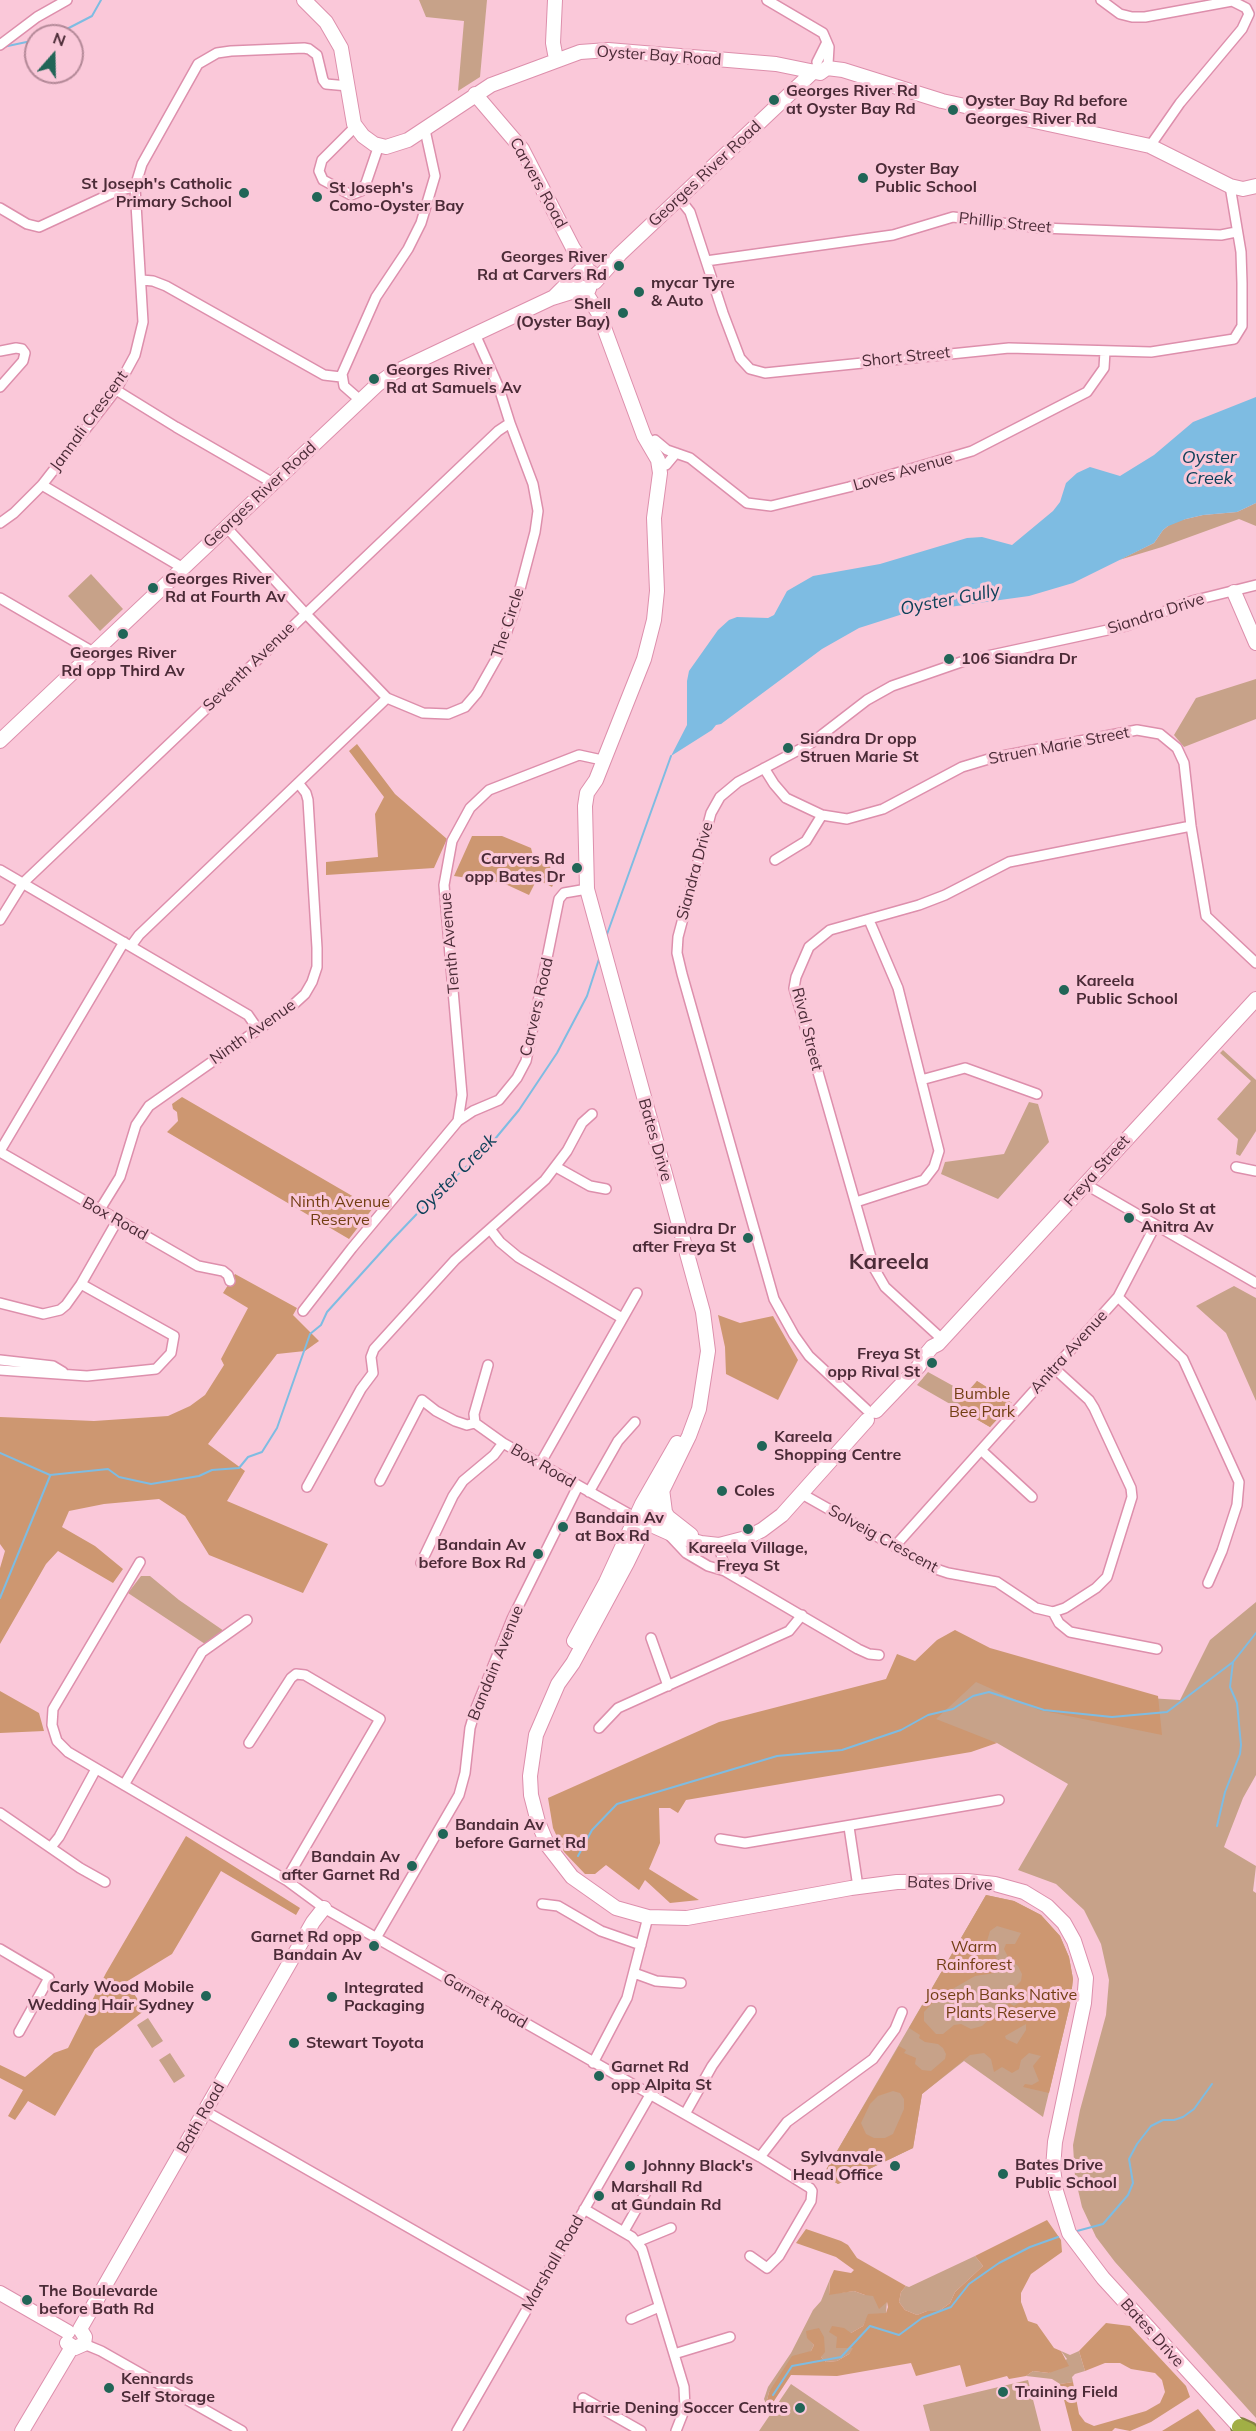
<!DOCTYPE html>
<style>
body{margin:0}
#map{position:relative;width:1256px;height:2431px;overflow:hidden;background:#fac8d9;font-family:Mulish,sans-serif}
canvas{display:block}
.north{position:absolute;left:24px;top:24px;width:60px;height:60px;box-sizing:border-box;background:#fac8d9;border:2px solid #b48998;border-radius:50%;rotate:20deg;font-size:16px;font-weight:700;line-height:24px;text-align:center;color:#4b2b37}
.north::after{content:'';display:block;margin:auto;width:21px;height:27px;background:#216557;clip-path:polygon(50% 0,100% 100%,50% 72%,0 100%)}
</style>
<div id="map">
<canvas width="1256" height="2431"></canvas>
<div class="north">N</div>
</div>
<script>
const context = document.querySelector('canvas').getContext('2d');
context.lineJoin = 'round';
function paint(path, color) {
  context.fillStyle = color;
  context.fill(path, 'evenodd');
}
function poly(rows) {
  const path = new Path2D();
  for (const r of rows) {
    path.moveTo(r[0], r[1]);
    for (let i = 2; i < r.length; i += 2) path.lineTo(r[i], r[i + 1]);
  }
  return path;
}
function strokePath(path, color, width, dash) {
  context.strokeStyle = color;
  context.lineWidth = width;
  context.lineCap = dash ? 'butt' : 'round';
  context.setLineDash(dash || []);
  context.stroke(path);
}
function drawText(font, color, halo, rows, align = 'center') {
  context.font = font + ' Mulish,sans-serif';
  context.lineWidth = 6;
  context.setLineDash([]);
  context.textBaseline = 'middle';
  context.strokeStyle = halo;
  context.fillStyle = color;
  for (const [text, x, y, turn = 0] of rows) {
    context.save();
    context.translate(x, y);
    context.rotate((+turn || 0) * Math.PI / 180);
    context.textAlign = isNaN(turn) ? turn : align;
    if (halo) context.strokeText(text, 0, 0);
    context.fillText(text, 0, 0);
    context.restore();
  }
}
paint(poly([
 [419,0,487,0,480,77,458,91,464,21,426,17],
 [1256,503,1256,526,1239,519,1162,547,1119,560,1154,543,1163,530,1173,522,1203,515,1237,512],
 [91,574,123,609,100,631,68,596],
 [1256,679,1256,719,1184,747,1174,735,1196,698],
 [1223,1050,1256,1080,1256,1131,1240,1156,1236,1154,1238,1139,1217,1119,1251,1081,1220,1053],
 [1029,1102,1038,1104,1049,1142,998,1199,941,1174,945,1162,1004,1154],
 [1234,1286,1256,1298,1256,1401,1226,1333,1196,1306],
 [928,1372,966,1393,977,1381,1012,1403,990,1427,917,1385],
 [141,1576,150,1576,179,1600,224,1631,205,1644,128,1593],
 [1256,1602,1256,1775,1243,1798,1224,1847,1256,1866,1253,1891,1256,1893,1256,2418,1115,2262,1096,2237,1082,2207,1075,2177,1073,2145,1080,2110,1106,2015,1109,1980,1101,1944,1084,1910,1056,1884,1018,1870,1068,1784,997,1743,876,1714,933,1645,1039,1691,1180,1700,1210,1640],
 [986,1895,1014,1901,1041,1915,1060,1936,1069,1957,1073,1979,1070,2005,1043,2117,964,2061,922,2094,913,2148,838,2184,823,2175],
 [148,2018,163,2041,152,2048,137,2025],
 [170,2053,185,2076,174,2083,159,2060],
 [975,2256,983,2266,955,2292,950,2303,939,2311,927,2311,917,2315,905,2310,899,2302,901,2292,906,2286,909,2287],
 [830,2279,829,2294,854,2291,865,2295,873,2295,877,2301,887,2301,886,2313,866,2320,863,2326,851,2333,837,2336,838,2341,854,2348,849,2354,837,2361,826,2362,821,2357,824,2337,808,2338,814,2345,811,2351,769,2392,766,2404,764,2399,768,2387,791,2353,813,2310,821,2301],
 [1061,2351,1070,2355,1079,2351,1085,2371,1075,2374,1072,2377,1073,2382,1060,2384,1052,2379,1026,2376,1033,2371,1049,2373,1067,2359],
 [1028,2380,1041,2431,930,2431,923,2405],
 [791,2384,860,2431,759,2431]
]), '#c7a289');
paint(poly([
 [357,744,395,794,447,839,434,868,326,875,326,862,378,857,375,814,384,797,349,751],
 [472,836,502,836,531,848,533,856,546,862,557,876,552,887,537,879,529,895,503,883,454,876],
 [182,1097,373,1208,349,1239,167,1132,178,1121,177,1112,173,1109,172,1104],
 [235,1274,297,1308,293,1315,319,1341,305,1351,277,1354,208,1444,245,1471,227,1501,328,1544,303,1593,209,1555,185,1516,159,1499,104,1504,69,1511,62,1527,95,1546,123,1569,113,1583,58,1551,46,1564,0,1644,0,1568,5,1551,0,1544,0,1417,94,1421,168,1416,190,1406,205,1395,224,1365,221,1359,248,1308,223,1293],
 [718,1315,740,1323,773,1316,798,1360,778,1400,726,1374,725,1347],
 [977,1381,1012,1403,990,1427,956,1407],
 [955,1630,990,1648,1158,1696,1162,1735,1039,1710,976,1682,936,1719,997,1743,971,1752,686,1800,678,1813,670,1808,659,1808,660,1843,649,1869,699,1900,670,1903,645,1880,639,1890,606,1865,595,1874,585,1874,564,1852,553,1828,548,1798,719,1722,886,1679,897,1654,915,1661,937,1640],
 [0,1691,39,1713,44,1731,0,1733],
 [186,1836,300,1908,296,1915,221,1871,172,1954,126,1982,145,2010,95,2049,55,2116,28,2101,15,2120,8,2116,23,2090,0,2078,0,2065,25,2077,54,2053,68,2048,106,1973],
 [986,1895,1014,1901,1041,1915,1060,1936,1069,1957,1073,1979,1070,2005,1049,2093,1023,2087,1025,2084,1032,2085,1039,2081,1033,2066,1041,2056,1029,2053,1021,2060,1019,2069,1012,2073,1002,2067,994,2072,991,2059,984,2053,970,2055,922,2094,913,2148,838,2184,823,2175,899,2046,906,2050,904,2053,916,2058,915,2064,922,2070,931,2071,945,2059,946,2054,943,2048,938,2044,925,2042,919,2038,920,2035,909,2028],
 [997,1926,1021,1933,1015,1944,1006,1944,1004,1949,1009,1959,1018,1966,1022,1974,1021,1981,1014,1988,1021,1989,1023,1993,1022,2001,1014,2006,1009,2003,1002,2011,994,2015,982,2026,971,2029,961,2024,954,2025,943,2034,936,2034,924,2021,924,2012,937,1998,975,1976,995,1973,993,1967,997,1959,987,1941,990,1931],
 [1026,2024,1026,2030,1017,2044,1006,2039,1005,2036],
 [893,2091,900,2093,904,2099,904,2109,893,2134,885,2138,874,2138,866,2134,861,2123,870,2104,878,2096],
 [1047,2220,1061,2240,1062,2252,1031,2274,1021,2293,1021,2302,1028,2321,1037,2324,1054,2348,1061,2351,1069,2366,1049,2373,1033,2371,1026,2376,1009,2379,1007,2376,966,2387,960,2365,916,2376,911,2363,837,2376,791,2375,774,2401,766,2404,769,2392,792,2356,811,2351,814,2345,807,2338,806,2331,819,2328,824,2337,825,2352,821,2357,826,2362,837,2361,849,2354,853,2348,836,2348,837,2337,829,2332,832,2326,844,2328,851,2333,863,2326,868,2314,886,2313,888,2307,887,2302,879,2309,873,2296,865,2295,854,2291,829,2295,830,2279,834,2270,851,2273,854,2270,836,2257,796,2243,806,2229,841,2241,848,2245,857,2258,906,2286,901,2292,899,2302,905,2310,917,2315,927,2311,939,2311,950,2303,955,2292,983,2266,975,2256],
 [1106,2323,1130,2326,1186,2386,1190,2397,1151,2422,1130,2431,1115,2428,1112,2431,1072,2431,1060,2384,1073,2382,1079,2414,1085,2422,1094,2426,1146,2411,1160,2403,1165,2392,1162,2380,1155,2373,1131,2369,1120,2363,1105,2363,1085,2371,1079,2351],
 [1198,2409,1216,2431,1162,2431]
]), '#cd9771');
paint(poly([
 [1256,397,1256,503,1237,512,1203,515,1173,522,1163,530,1154,543,1073,583,1029,596,906,613,859,628,822,649,721,724,716,725,712,730,671,756,687,725,687,681,689,671,718,630,729,620,737,617,768,618,774,615,787,591,813,576,880,564,967,538,982,537,1012,545,1053,511,1060,502,1066,483,1077,473,1090,467,1120,476,1154,455,1193,422]
]), '#7ebce2');
strokePath(poly([
 [49,36,63,31,92,16,101,0],
 [3,47,36,40],
 [1168,525,1183,519],
 [606,937,671,756],
 [0,1453,50,1475,108,1469,119,1477,151,1484,199,1476,212,1470,239,1468,248,1457,262,1452,277,1428,310,1334,321,1325,327,1312,392,1240,432,1198,490,1145,519,1110,557,1053,587,996,600,956],
 [0,1598,50,1476],
 [1217,1826,1225,1792,1240,1754,1241,1745,1237,1703,1230,1687,1233,1662],
 [578,1856,592,1830,617,1804,777,1756,842,1750,901,1730,928,1715,953,1709,973,1696,989,1692,1044,1710,1112,1717,1167,1712,1233,1662,1256,1633],
 [1077,2231,1103,2224,1128,2195,1133,2183,1129,2159,1137,2144,1151,2126,1163,2120,1174,2120,1183,2117,1194,2109,1212,2084],
 [773,2395,792,2366,841,2357,870,2326,899,2335,922,2318,951,2307,969,2284,999,2263,1030,2247,1058,2237]
]), '#7ebce2', 2);
const street = poly([
 [767,0,823,33,829,47,828,64],
 [1101,0,1120,14,1132,17,1145,17,1232,1,1246,8,1249,14,1242,29,1180,103,1150,146],
 [0,45,37,17,67,0],
 [817,62,826,44],
 [356,126,322,160,319,171,323,180,351,195,361,191,366,183,379,145],
 [679,198,690,212,723,313,740,358,750,369,765,373,1009,348,1151,352,1234,339,1242,326,1242,283,1241,252,1230,186],
 [0,208,27,224,39,227,119,190,135,187],
 [706,261,893,235,953,217,1042,228,1221,235,1236,232],
 [142,280,153,281,166,286,324,375,341,377],
 [0,351,16,348,22,349,25,353,23,361,0,387],
 [116,390,176,427,273,483],
 [360,400,344,386,342,374,376,297,408,249,421,223,435,176,425,130],
 [655,440,667,450,690,458,747,503,771,506,849,487,972,451,1087,392,1104,368,1105,351],
 [666,465,676,453],
 [42,485,183,568],
 [0,523,14,513,42,485,116,390,135,355,143,322,135,187,142,164,198,64,217,53,231,51,304,48,309,49,317,55,323,80,326,84,348,86],
 [227,528,305,613,387,698,423,713,448,714,465,707,477,693,499,654,515,608,535,532,538,511,533,484,510,423,499,388,475,334],
 [0,598,93,652],
 [764,768,774,784,786,798,822,815,847,819,883,809,962,767,992,758,1137,730,1160,734,1177,748,1184,763,1191,826,1206,916,1256,963],
 [775,860,806,841,822,815],
 [0,870,248,1015,257,1028],
 [0,920,23,883,498,431,510,423],
 [131,946,139,935,387,698],
 [921,1080,965,1068,1037,1094],
 [458,1121,462,1095,444,885,452,841,470,808,489,790,579,755,602,760],
 [0,1151,124,942],
 [0,1152,198,1266,223,1271,228,1275,230,1281],
 [556,1167,590,1186,606,1189],
 [1236,1167,1256,1171],
 [1085,1184,1256,1283],
 [856,1202,924,1180,934,1167,939,1151,898,988,869,920],
 [99,1211,120,1177,136,1125,149,1106,293,1005,305,994,312,982,317,967,317,948,308,800,306,793,299,784],
 [490,1229,500,1242,518,1257,622,1318],
 [1118,1297,1183,1359,1239,1482,1237,1505,1222,1551,1208,1583],
 [0,1303,43,1314,60,1310,66,1305,81,1284,117,1221],
 [303,1311,352,1248,458,1121,473,1111,499,1100,517,1078,526,1061,559,899,564,893,587,889],
 [943,1340,885,1287,874,1268,794,988,796,977,809,947,830,930,919,905,945,895,1009,862,1191,826],
 [0,1360,53,1366,63,1372],
 [0,1370,87,1376,127,1372,156,1369,171,1353,174,1336,81,1284],
 [867,1410,809,1356,794,1335,774,1299,682,974,677,953,678,937,711,813,720,797,738,782,810,744,867,700,892,686,964,661,1126,626,1192,601,1256,585],
 [475,1423,474,1414,488,1365],
 [981,1450,1032,1497],
 [540,1464,637,1293],
 [380,1481,422,1400,436,1411,455,1421,467,1425,475,1423,503,1443,636,1518],
 [307,1487,361,1389,373,1373,371,1357,374,1349,455,1260,545,1180,567,1151,582,1123,592,1114],
 [589,1492,618,1441,635,1422],
 [802,1494,933,1568,948,1573,997,1582,1036,1608,1053,1612,1065,1608,1096,1588,1107,1577,1132,1497,1131,1488,1094,1408,1089,1400,1055,1369],
 [670,1536,686,1553,708,1566,725,1571,858,1649,869,1654,879,1655],
 [719,1545,725,1571],
 [895,1546,1118,1297,1155,1226],
 [140,1562,53,1709,52,1725,57,1741,68,1752,286,1880,324,1908,760,2157,810,2188,812,2191,811,2201,779,2256,767,2268,750,2256],
 [421,1563,453,1496,463,1481,494,1455,503,1443],
 [1053,1612,1059,1623,1070,1632,1157,1649],
 [651,1638,668,1686],
 [599,1728,618,1708,789,1631,802,1615],
 [249,1743,291,1678,296,1674,305,1675,380,1719,286,1880],
 [124,1785,202,1652,247,1620],
 [0,1813,80,1868,105,1882],
 [849,1827,858,1887],
 [720,1839,745,1843,999,1800],
 [51,1847,59,1837,96,1769],
 [542,1904,558,1906,601,1931,641,1945],
 [376,1938,459,1795,465,1773,470,1728,476,1708,512,1619,578,1486],
 [0,1949,49,1978,19,2032],
 [634,1973,656,1981,681,1983],
 [593,2063,627,1998,648,1917],
 [205,2111,532,2298],
 [685,2114,712,2066,751,2011],
 [760,2157,787,2122,873,2059,895,2029,902,2012],
 [584,2209,632,2237,642,2249,684,2387,685,2408,676,2431],
 [624,2231,650,2185],
 [637,2242,671,2228],
 [631,2319,659,2307],
 [84,2344,101,2351,242,2431],
 [674,2354,730,2337],
 [583,2398,641,2431],
 [457,2431,650,2095]
]);
const secondary = poly([
 [304,0,326,22,341,48,354,124,363,136,374,144,386,147,408,140,491,85,580,52,608,50,776,64,820,73,827,68],
 [555,0,553,43,556,59],
 [827,68,843,70,942,101,1150,146,1230,186,1243,189,1256,186],
 [475,94,522,149,573,248,588,270],
 [576,276,576,282,579,287,589,289],
 [595,282,620,254,814,71],
 [584,290,599,314,644,436,658,460,660,473,654,518,657,591,654,620,644,659,596,780,587,793,585,806,587,889,703,1312,708,1351,699,1409,689,1436,627,1563,573,1663,558,1684,536,1735,530,1776,531,1795,538,1822,548,1846,572,1877,616,1908,648,1917,687,1918,851,1888,897,1882,967,1881,995,1884,1024,1892,1047,1906,1064,1923,1074,1941,1086,1978,1084,2003,1055,2142,1053,2168,1056,2191,1069,2233,1103,2278,1243,2431],
 [554,297,580,271,586,270,592,273],
 [1234,592,1256,643],
 [0,741,378,384,393,373,450,346,552,298,581,289],
 [876,1411,919,1366,922,1359,932,1347,938,1344,1256,999],
 [662,1489,665,1512,668,1517,691,1535],
 [638,1519,676,1536,701,1543,719,1545,746,1538,762,1530,782,1515,867,1420],
 [574,1641,606,1582,642,1504,677,1443],
 [0,2293,68,2332],
 [80,2329,313,1922,324,1908],
 [67,2343,75,2348,84,2344,85,2337,80,2329],
 [22,2431,72,2347]
]);
const highway = poly([
 [1240,2427,1249,2431]
]);
strokePath(street, '#dd8fac', 12);
strokePath(secondary, '#dd8fac', 16);
strokePath(highway, '#838140', 20);
strokePath(street, '#fff', 9);
strokePath(secondary, '#fff', 14);
strokePath(highway, '#a1af45', 16);
for (const [x, y, r, color] of [
 [774,100,6,"#216557"],
 [953,110,6,"#216557"],
 [863,178,6,"#216557"],
 [244,193,6,"#216557"],
 [317,197,6,"#216557"],
 [619,266,6,"#216557"],
 [639,292,6,"#216557"],
 [623,313,6,"#216557"],
 [374,379,6,"#216557"],
 [153,588,6,"#216557"],
 [123,634,6,"#216557"],
 [949,659,6,"#216557"],
 [788,748,6,"#216557"],
 [577,868,6,"#216557"],
 [1064,990,6,"#216557"],
 [1129,1218,6,"#216557"],
 [748,1238,6,"#216557"],
 [932,1363,6,"#216557"],
 [762,1446,6,"#216557"],
 [722,1491,6,"#216557"],
 [563,1527,6,"#216557"],
 [748,1529,6,"#216557"],
 [538,1554,6,"#216557"],
 [443,1834,6,"#216557"],
 [412,1866,6,"#216557"],
 [374,1946,6,"#216557"],
 [206,1996,6,"#216557"],
 [332,1997,6,"#216557"],
 [294,2043,6,"#216557"],
 [599,2076,6,"#216557"],
 [630,2166,6,"#216557"],
 [895,2166,6,"#216557"],
 [1003,2174,6,"#216557"],
 [599,2196,6,"#216557"],
 [27,2300,6,"#216557"],
 [109,2388,6,"#216557"],
 [1003,2392,6,"#216557"],
 [800,2408,6,"#216557"]
]) {
  const dot = new Path2D();
  dot.arc(x, y, r, 0, 2 * Math.PI);
  context.fillStyle = color;
  context.fill(dot);
  strokePath(dot, '#fac8d9', 2);
}
drawText('16px', '#4b2b37', '#fac8d9', [
 ["Oyster Bay Road",659,56,4],
 ["Georges River Road",705,174,-43],
 ["Carvers Road",538,183,61],
 ["Phillip Street",1005,223,6],
 ["Short Street",906,357,-6],
 ["Jannali Crescent",89,421,-54],
 ["Loves Avenue",903,472,-16],
 ["Georges River Road",260,495,-43],
 ["Siandra Drive",1156,614,-18],
 ["The Circle",508,623,-72],
 ["Seventh Avenue",249,667,-44],
 ["Struen Marie Street",1059,746,-11],
 ["Siandra Drive",695,871,-75],
 ["Tenth Avenue",450,943,-95],
 ["Carvers Road",537,1007,-77],
 ["Rival Street",807,1029,76],
 ["Ninth Avenue",253,1032,-35],
 ["Bates Drive",655,1140,74],
 ["Freya Street",1097,1171,-48],
 ["Box Road",115,1219,29],
 ["Anitra Avenue",1069,1352,-48],
 ["Box Road",543,1466,30],
 ["Solveig Crescent",883,1539,29],
 ["Bandain Avenue",496,1663,-68],
 ["Bates Drive",950,1884,2],
 ["Garnet Road",485,2001,30],
 ["Bath Road",201,2118,-60],
 ["Marshall Road",553,2263,-60],
 ["Bates Drive",1152,2333,48]
]);
drawText('bold 16px', '#4b2b37', '#fac8d9', [
 ["Georges River Rd",786,91],
 ["at Oyster Bay Rd",786,109],
 ["Oyster Bay Rd before",965,101],
 ["Georges River Rd",965,119],
 ["Oyster Bay",875,169],
 ["Public School",875,187],
 ["St Joseph's Catholic",232,184,"right"],
 ["Primary School",232,202,"right"],
 ["St Joseph's",329,188],
 ["Como-Oyster Bay",329,206],
 ["Georges River",607,257,"right"],
 ["Rd at Carvers Rd",607,275,"right"],
 ["mycar Tyre",651,283],
 ["& Auto",651,301],
 ["Shell",611,304,"right"],
 ["(Oyster Bay)",611,322,"right"],
 ["Georges River",386,370],
 ["Rd at Samuels Av",386,388],
 ["Georges River",165,579],
 ["Rd at Fourth Av",165,597],
 ["Georges River",123,653,"center"],
 ["Rd opp Third Av",123,671,"center"],
 ["106 Siandra Dr",961,659],
 ["Siandra Dr opp",800,739],
 ["Struen Marie St",800,757],
 ["Carvers Rd",565,859,"right"],
 ["opp Bates Dr",565,877,"right"],
 ["Kareela",1076,981],
 ["Public School",1076,999],
 ["Solo St at",1141,1209],
 ["Anitra Av",1141,1227],
 ["Siandra Dr",736,1229,"right"],
 ["after Freya St",736,1247,"right"],
 ["Freya St",920,1354,"right"],
 ["opp Rival St",920,1372,"right"],
 ["Kareela",774,1437],
 ["Shopping Centre",774,1455],
 ["Coles",734,1491],
 ["Bandain Av",575,1518],
 ["at Box Rd",575,1536],
 ["Bandain Av",526,1545,"right"],
 ["before Box Rd",526,1563,"right"],
 ["Kareela Village,",748,1548,"center"],
 ["Freya St",748,1566,"center"],
 ["Bandain Av",455,1825],
 ["before Garnet Rd",455,1843],
 ["Bandain Av",400,1857,"right"],
 ["after Garnet Rd",400,1875,"right"],
 ["Garnet Rd opp",362,1937,"right"],
 ["Bandain Av",362,1955,"right"],
 ["Carly Wood Mobile",194,1987,"right"],
 ["Wedding Hair Sydney",194,2005,"right"],
 ["Integrated",344,1988],
 ["Packaging",344,2006],
 ["Stewart Toyota",306,2043],
 ["Garnet Rd",611,2067],
 ["opp Alpita St",611,2085],
 ["Sylvanvale",883,2157,"right"],
 ["Head Office",883,2175,"right"],
 ["Bates Drive",1015,2165],
 ["Public School",1015,2183],
 ["Johnny Black's",642,2166],
 ["Marshall Rd",611,2187],
 ["at Gundain Rd",611,2205],
 ["The Boulevarde",39,2291],
 ["before Bath Rd",39,2309],
 ["Kennards",121,2379],
 ["Self Storage",121,2397],
 ["Training Field",1015,2392],
 ["Harrie Dening Soccer Centre",788,2408,"right"]
], 'left');
drawText('16px', '#723e13', '#fac8d9', [
 ["Ninth Avenue",340,1202],
 ["Reserve",340,1220],
 ["Bumble",982,1394],
 ["Bee Park",982,1412],
 ["Warm",974,1947],
 ["Rainforest",974,1965],
 ["Joseph Banks Native",1001,1995],
 ["Plants Reserve",1001,2013]
]);
drawText('italic 18px', '#0e415a', '#fac8d9', [
 ["Oyster",1209,458],
 ["Creek",1209,479],
 ["Oyster Gully",950,600,-11],
 ["Oyster Creek",456,1175,-45]
]);
drawText('bold 22px', '#4b2b37', '#fac8d9', [
 ["Kareela",889,1262]
]);
</script>
